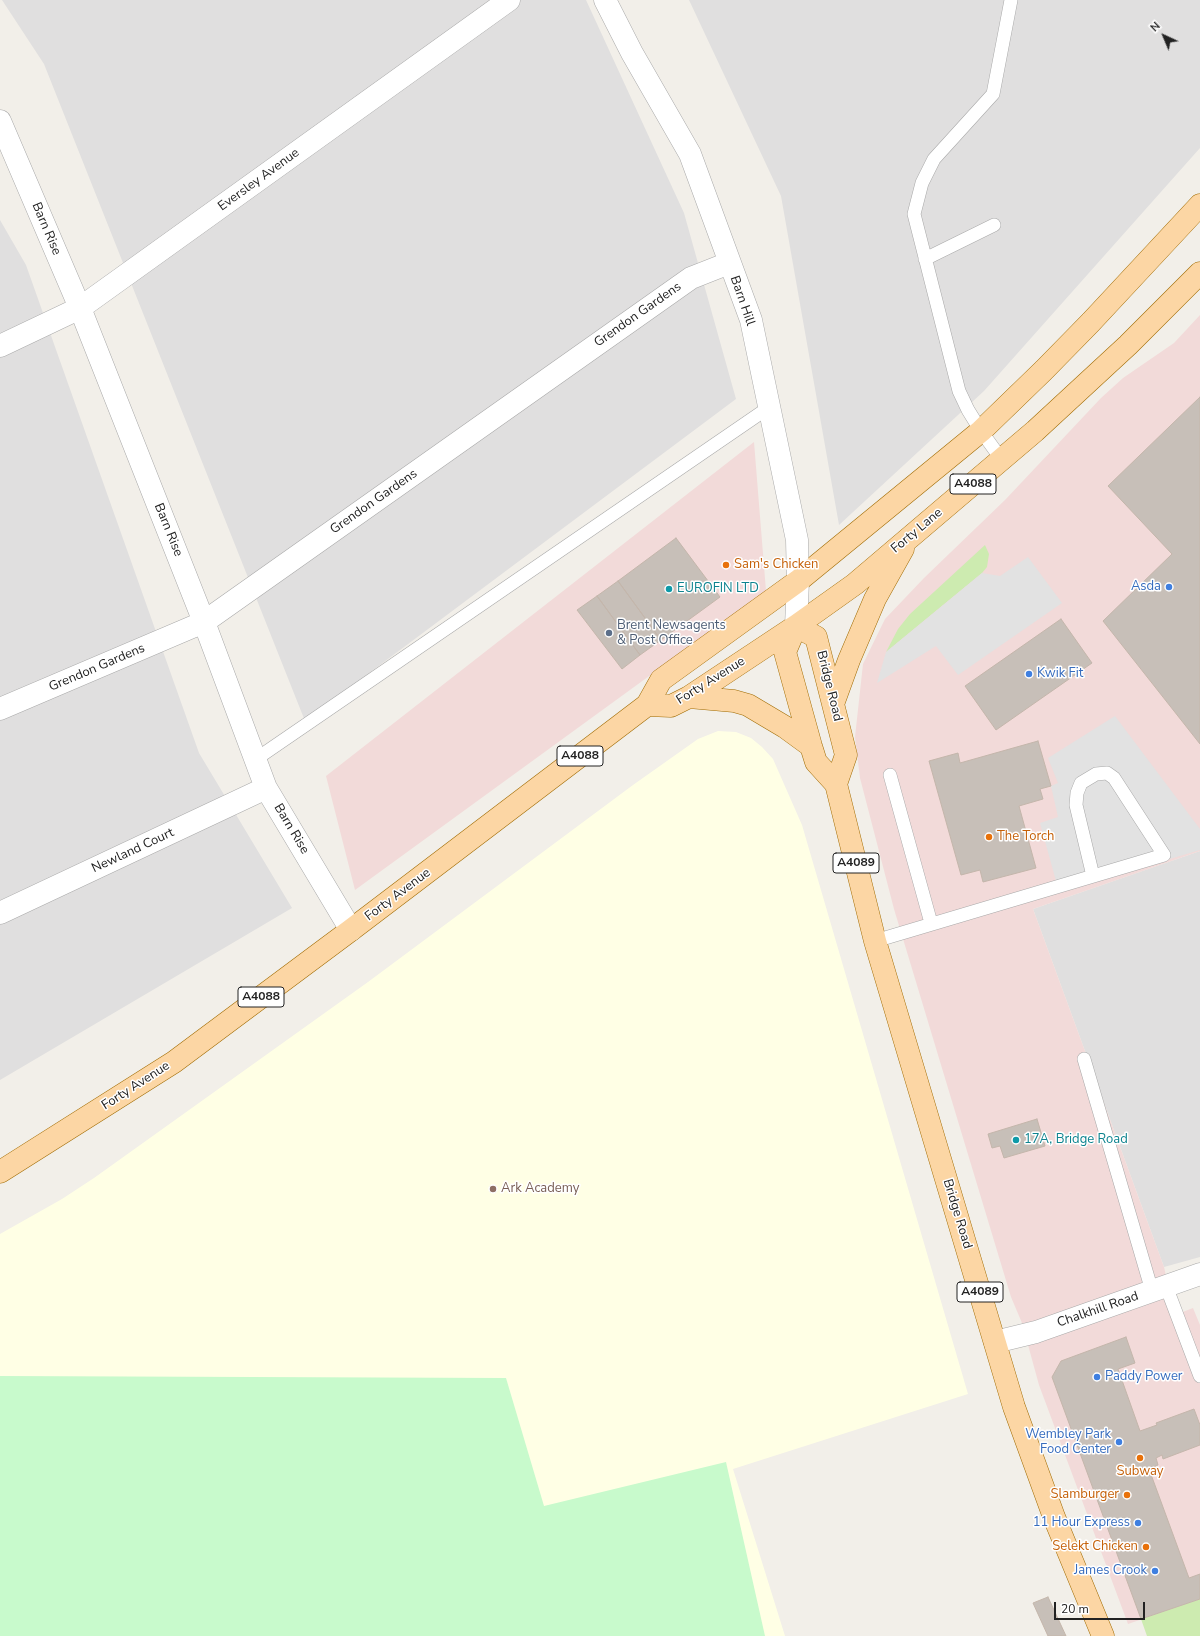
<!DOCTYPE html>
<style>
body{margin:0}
#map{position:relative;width:1200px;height:1636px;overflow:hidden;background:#f2efe9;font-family:"Nunito Sans",sans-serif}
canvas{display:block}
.north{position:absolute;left:1144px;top:16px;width:40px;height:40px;-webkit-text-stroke:3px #fff;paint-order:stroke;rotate:316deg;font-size:11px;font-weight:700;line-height:16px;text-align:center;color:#222}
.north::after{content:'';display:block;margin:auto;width:14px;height:18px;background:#222;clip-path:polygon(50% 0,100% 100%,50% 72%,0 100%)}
.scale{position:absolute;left:1054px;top:1602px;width:91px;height:18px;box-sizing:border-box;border:2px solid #222;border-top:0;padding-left:5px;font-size:12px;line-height:14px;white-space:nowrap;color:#222;-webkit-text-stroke:3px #fff;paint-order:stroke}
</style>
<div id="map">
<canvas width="1200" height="1636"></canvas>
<div class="north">N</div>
<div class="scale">20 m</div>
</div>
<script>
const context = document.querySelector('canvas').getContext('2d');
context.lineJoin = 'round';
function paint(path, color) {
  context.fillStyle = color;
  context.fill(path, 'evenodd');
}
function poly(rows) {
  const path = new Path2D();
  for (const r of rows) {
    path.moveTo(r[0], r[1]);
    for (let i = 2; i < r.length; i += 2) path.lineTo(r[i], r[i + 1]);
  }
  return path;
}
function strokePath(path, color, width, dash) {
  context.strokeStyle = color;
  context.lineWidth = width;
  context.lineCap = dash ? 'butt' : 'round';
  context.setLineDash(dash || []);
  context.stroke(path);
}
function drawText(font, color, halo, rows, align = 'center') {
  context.font = font + ' "Nunito Sans",sans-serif';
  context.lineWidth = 3;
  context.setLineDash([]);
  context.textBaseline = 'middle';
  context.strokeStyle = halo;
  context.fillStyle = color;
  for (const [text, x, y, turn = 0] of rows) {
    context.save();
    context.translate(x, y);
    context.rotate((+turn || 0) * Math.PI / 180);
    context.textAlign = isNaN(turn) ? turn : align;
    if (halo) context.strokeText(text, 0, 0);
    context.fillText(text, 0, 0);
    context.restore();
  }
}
paint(poly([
 [2,0,586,0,684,213,736,399,305,721,44,64],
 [689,0,1200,0,1200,148,984,391,839,525,781,196],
 [0,220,26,265,199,753,292,908,0,1080],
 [1200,851,1200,1257,1164,1267,1033,909]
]), '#e0dfdf');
paint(poly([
 [1200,315,1200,851,1033,909,1164,1267,1175,1315,1193,1308,1200,1325,1200,1599,1128,1624,1039,1385,1022,1323,1011,1297,894,909,860,778,855,737,863,664,885,619,924,578,1005,500,1101,398,1123,378,1174,343],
 [754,442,766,591,355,890,326,776]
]), '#f2dad9');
paint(poly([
 [718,731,736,732,751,738,762,747,773,759,802,825,968,1394,733,1469,785,1636,0,1636,0,1234,62,1199,94,1178,368,982,633,785,698,739]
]), '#ffffe5');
paint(poly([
 [985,545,989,554,987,567,982,573,886,652,898,629,910,614],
 [1200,1599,1200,1636,1147,1636,1141,1619]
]), '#cdebb0');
paint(poly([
 [0,1376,506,1378,544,1506,726,1462,765,1636,0,1636]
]), '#c8facc');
paint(poly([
 [1028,557,1062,603,958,675,936,646,877,683,886,652,982,573,1000,576],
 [1115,716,1200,829,1200,850,1059,892,1040,823,1058,817,1051,786,1058,783,1048,758]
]), '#e2e2e2');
const building = poly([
 [1200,397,1200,744,1103,621,1172,554,1108,486,1200,397],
 [676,538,720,597,661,640,618,581,676,538],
 [618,581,661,640,640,655,597,596,618,581],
 [597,596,640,655,622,669,577,610,597,596],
 [1061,619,1092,663,996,730,965,686,1061,619],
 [1038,741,1051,786,1040,789,1043,799,1019,806,1036,868,983,882,980,870,961,875,929,761,958,753,960,763,1038,741],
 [1037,1119,1045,1146,1004,1158,1000,1146,992,1148,988,1134,1037,1119],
 [1126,1337,1135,1363,1118,1369,1140,1431,1157,1425,1156,1423,1194,1409,1200,1425,1200,1445,1163,1459,1162,1455,1156,1458,1158,1465,1149,1469,1189,1578,1200,1574,1200,1599,1141,1619,1052,1377,1061,1361,1126,1337],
 [1048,1597,1066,1636,1048,1636,1033,1603,1048,1597]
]);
paint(building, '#c7bfb8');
strokePath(building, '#c4b6ab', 1);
const service = poly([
 [925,259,994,225],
 [1002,460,981,431,968,410,959,391,914,214,922,183,934,159,993,94,1011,0],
 [256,759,768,408],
 [890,775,931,923],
 [875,941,1164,855,1114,778,1107,773,1096,774,1081,783,1077,793,1076,805,1093,876],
 [1084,1059,1152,1291],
 [1166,1286,1200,1376]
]);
const minor = poly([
 [605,0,632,53,690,154,751,320,797,540,798,581,796,626],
 [0,121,80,308,204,622,266,788,351,930],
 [0,346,80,308,509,0],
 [0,709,204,622,691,278,729,263],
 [0,913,266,788],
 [995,1342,1036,1332,1200,1274]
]);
const primary = poly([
 [796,626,785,652,811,746,816,762,836,784,875,941,1014,1407,1054,1517,1103,1636],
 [796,626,816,637,833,704,846,755,836,784],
 [689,697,734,701,748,705,785,727,811,746],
 [833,704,849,660,875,599,903,549],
 [647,705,661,680,798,581,981,431,1044,370,1091,322,1200,205],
 [0,1172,174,1062,351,930,647,705,671,706,689,697,796,626,855,584,1035,431,1128,345,1200,273]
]);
strokePath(service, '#a9a9a9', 14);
strokePath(minor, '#a9a9a9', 23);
strokePath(primary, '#a06b00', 23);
strokePath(service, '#fff', 13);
strokePath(minor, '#fff', 22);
strokePath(primary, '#fcd6a4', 22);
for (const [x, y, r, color] of [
 [726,565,4,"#e8710a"],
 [1169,587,4,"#3f7fe0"],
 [669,589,4,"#0f9aa8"],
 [609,633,4,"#5c6f8a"],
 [1029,674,4,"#3f7fe0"],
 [989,837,4,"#e8710a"],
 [1016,1140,4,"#0f9aa8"],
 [493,1189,4,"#8d6e63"],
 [1097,1377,4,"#3f7fe0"],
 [1119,1442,4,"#3f7fe0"],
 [1140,1458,4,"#e8710a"],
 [1127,1495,4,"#e8710a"],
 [1138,1523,4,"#3f7fe0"],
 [1146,1547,4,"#e8710a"],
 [1155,1571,4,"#3f7fe0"]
]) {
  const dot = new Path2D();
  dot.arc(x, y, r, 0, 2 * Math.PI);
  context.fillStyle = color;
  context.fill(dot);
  strokePath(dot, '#fff', 1.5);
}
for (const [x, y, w] of [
 [973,484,46],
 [580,756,46],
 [856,863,46],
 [261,997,46],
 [980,1292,46]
]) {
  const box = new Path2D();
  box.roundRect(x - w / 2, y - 10, w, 20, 3);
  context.fillStyle = '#fff';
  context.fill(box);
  strokePath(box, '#222', 1);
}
drawText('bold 12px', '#222', null, [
 ["A4088",973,484],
 ["A4088",580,756],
 ["A4089",856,863],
 ["A4088",261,997],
 ["A4089",980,1292]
]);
drawText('13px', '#222', '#fff', [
 ["Eversley Avenue",259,180,-36],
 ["Barn Rise",46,229,67],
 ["Barn Hill",742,301,71],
 ["Grendon Gardens",638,315,-35],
 ["Grendon Gardens",374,502,-35],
 ["Barn Rise",168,530,68],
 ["Forty Lane",917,531,-40],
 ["Grendon Gardens",97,668,-23],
 ["Forty Avenue",711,681,-32],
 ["Bridge Road",829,686,76],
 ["Barn Rise",291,829,59],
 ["Newland Court",133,851,-25],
 ["Forty Avenue",398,895,-37],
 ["Forty Avenue",136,1086,-33],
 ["Bridge Road",957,1214,73],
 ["Chalkhill Road",1098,1310,-19]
]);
drawText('13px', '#c56008', '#fff', [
 ["Sam's Chicken",734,565],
 ["The Torch",997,837],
 ["Subway",1140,1472,"center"],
 ["Slamburger",1119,1495,"right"],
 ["Selekt Chicken",1138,1547,"right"]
], 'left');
drawText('13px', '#366cbe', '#fff', [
 ["Asda",1161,587],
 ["Kwik Fit",1037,674,"left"],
 ["Paddy Power",1105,1377,"left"],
 ["Wembley Park",1111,1435],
 ["Food Center",1111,1450],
 ["11 Hour Express",1130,1523],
 ["James Crook",1147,1571]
], 'right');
drawText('13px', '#0d838f', '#fff', [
 ["EUROFIN LTD",677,589],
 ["17A, Bridge Road",1024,1140]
], 'left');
drawText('13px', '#4e5e75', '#fff', [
 ["Brent Newsagents",617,626],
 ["& Post Office",617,641]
], 'left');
drawText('13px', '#785e54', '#fff', [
 ["Ark Academy",501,1189]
], 'left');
</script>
